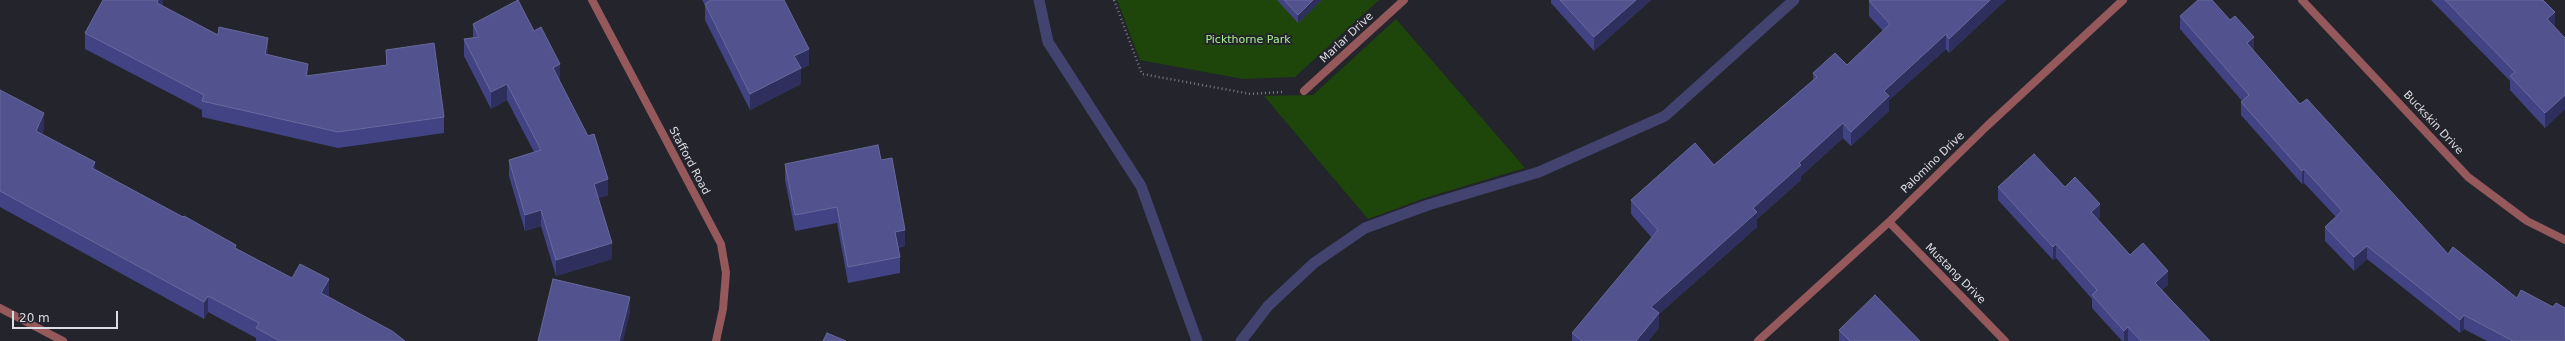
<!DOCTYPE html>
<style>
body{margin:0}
#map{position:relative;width:2565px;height:341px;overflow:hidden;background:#23242c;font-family:"DejaVu Sans",sans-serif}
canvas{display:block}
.scale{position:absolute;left:12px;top:311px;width:106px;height:18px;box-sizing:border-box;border:2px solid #dddee3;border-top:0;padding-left:5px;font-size:12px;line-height:14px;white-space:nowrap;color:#dddee3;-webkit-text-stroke:3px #23242c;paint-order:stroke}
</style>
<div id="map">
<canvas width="2565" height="341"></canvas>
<div class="scale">20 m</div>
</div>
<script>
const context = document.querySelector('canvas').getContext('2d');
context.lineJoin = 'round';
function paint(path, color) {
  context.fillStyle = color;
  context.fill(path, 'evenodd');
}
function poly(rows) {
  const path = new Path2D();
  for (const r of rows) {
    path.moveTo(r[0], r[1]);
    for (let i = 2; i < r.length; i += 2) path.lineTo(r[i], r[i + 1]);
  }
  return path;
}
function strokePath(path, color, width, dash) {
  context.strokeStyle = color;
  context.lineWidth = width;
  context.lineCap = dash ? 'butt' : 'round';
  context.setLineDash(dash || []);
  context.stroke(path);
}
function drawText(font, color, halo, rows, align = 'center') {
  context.font = font + ' "DejaVu Sans",sans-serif';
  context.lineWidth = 4;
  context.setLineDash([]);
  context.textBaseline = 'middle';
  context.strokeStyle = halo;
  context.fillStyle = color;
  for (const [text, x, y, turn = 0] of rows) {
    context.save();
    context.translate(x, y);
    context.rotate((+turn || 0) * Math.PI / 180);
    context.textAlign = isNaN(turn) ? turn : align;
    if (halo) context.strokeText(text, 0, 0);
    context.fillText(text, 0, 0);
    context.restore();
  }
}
paint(poly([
 [1117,0,1379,0,1295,77,1243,79,1140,60],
 [1396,19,1525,168,1425,198,1368,219,1264,96,1313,95]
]), '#1e460a');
strokePath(poly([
 [1039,0,1048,42,1141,186,1197,341],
 [1241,341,1268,306,1314,263,1365,228,1428,205,1539,172,1665,116,1794,0]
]), '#42436f', 11);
strokePath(poly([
 [1114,0,1142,74,1251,94,1282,92]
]), '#7c7d83', 2.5, [1, 3]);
strokePath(poly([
 [592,0,721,244,726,273,723,309,716,341],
 [2302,0,2468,177,2527,221,2565,240],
 [1304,91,1404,0],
 [1889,222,2005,341],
 [0,308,63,341],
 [1758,341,1889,222,1987,126,2123,0]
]), '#95595b', 8);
paint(poly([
 [163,0,163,7,218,35,268,55,308,76,386,66,386,50,444,117,444,133,338,148,202,117,202,110,85,49,85,33],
 [702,0,784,0,809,65,801,69,801,84,750,110,705,20,705,5],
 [1277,0,1322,0,1298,23],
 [1551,0,1651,0,1594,51,1551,3],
 [1871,0,2006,0,1949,53,1946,49,1889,100,1889,111,1851,146,1843,138,1801,176,1801,180,1757,219,1757,227,1659,314,1659,328,1648,341,1572,341,1572,333,1652,238,1631,214,1631,200,1714,165,1813,80,1813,73,1847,65,1883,31,1869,16,1869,1],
 [2431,0,2543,0,2555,27,2565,38,2565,109,2545,128,2510,90,2510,81],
 [2180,16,2254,51,2300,104,2448,254,2565,341,2487,341,2464,329,2460,333,2367,259,2354,271,2325,241,2325,227,2336,217,2304,183,2302,184,2241,115,2241,102,2242,101,2180,29],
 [473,24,534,31,560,80,559,81,608,195,598,198,612,259,556,276,541,226,525,231,509,176,509,160,534,152,507,100,491,109,464,56,464,39,473,38],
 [0,90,44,129,42,134,95,169,236,249,292,278,329,295,328,296,405,341,256,341,256,338,208,312,204,319,0,207],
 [881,160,905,246,898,248,900,257,900,273,848,283,837,223,795,231,785,180,785,164],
 [1998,187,2100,217,2098,219,2130,255,2168,285,2162,290,2210,341,2122,341,2092,308,2092,299,2056,258,2053,260,1998,200],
 [1839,330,1920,341,1839,341]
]), '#424384');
paint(poly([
 [158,0,163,0,163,6,157,20,157,3],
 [1313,0,1322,0,1298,23,1298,15],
 [1636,0,1651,0,1594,51,1594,37],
 [1990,0,2006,0,1949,53,1949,39],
 [2555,12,2555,26,2547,33,2547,19],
 [1946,34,1946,49,1889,100,1889,111,1851,146,1851,132,1884,91],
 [2254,37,2254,51,2247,43],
 [268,38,268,54,265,70,265,54],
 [809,49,809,65,801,69,801,84,750,110,750,94,794,56],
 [308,64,308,80,306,76],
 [560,64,560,80,553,84,553,68],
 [507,84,507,100,491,109,491,92],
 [2565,95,2565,109,2545,128,2545,113],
 [44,113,44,129,36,147,36,131],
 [1843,123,1843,138,1801,176,1801,180,1757,219,1757,227,1659,314,1659,328,1648,341,1636,341,1651,307,1799,163],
 [95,162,95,179,92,168],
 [2304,169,2304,183,2302,184,2302,171],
 [608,179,608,195,594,200,594,184],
 [2100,204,2100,217,2091,225,2091,212],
 [541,210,541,226,525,231,525,215],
 [905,230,905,246,895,248,895,232],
 [612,243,612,259,556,276,556,260],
 [2056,244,2056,258,2053,260,2053,247],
 [2367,246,2367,259,2354,271,2354,257],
 [2168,271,2168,285,2155,296,2155,283],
 [329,279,329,295,321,309,321,293],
 [208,296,208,312,204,319,204,302],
 [630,297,630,313,623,341,619,341],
 [2464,315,2464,329,2460,333,2460,320],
 [2128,327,2128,341,2124,341,2124,331]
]), '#2e2f5d');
const building = poly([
 [103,0,158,0,157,3,218,35,219,27,268,38,265,54,308,64,306,76,387,65,386,50,434,43,444,117,338,132,202,101,204,95,85,33,103,0],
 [518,0,534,31,541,27,560,64,553,68,588,136,594,134,608,179,594,184,612,243,556,260,541,210,525,215,509,160,541,150,507,84,491,92,464,39,479,37,473,24,518,0],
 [710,0,784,0,809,49,794,56,801,68,750,94,705,4,710,1,710,0],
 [1284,0,1313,0,1298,15,1284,0],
 [1560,0,1636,0,1594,37,1560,0],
 [1871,0,1990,0,1949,39,1946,34,1884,91,1889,96,1851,132,1843,123,1799,163,1801,165,1753,208,1757,212,1651,307,1659,313,1636,341,1582,341,1572,333,1658,230,1631,200,1695,143,1714,165,1817,77,1813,73,1835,53,1847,65,1890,24,1869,1,1871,0],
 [2198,0,2212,0,2230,20,2235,16,2254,37,2247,43,2300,104,2307,99,2448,254,2453,247,2517,298,2521,290,2553,307,2556,303,2565,308,2565,341,2513,341,2464,315,2460,320,2367,246,2354,257,2325,227,2342,211,2304,169,2302,171,2241,102,2249,95,2180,16,2198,0],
 [2445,0,2543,0,2555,12,2547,19,2565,38,2565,95,2545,113,2510,76,2515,72,2445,0],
 [0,90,44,113,36,131,95,162,92,168,183,217,184,216,236,245,235,248,292,278,300,264,329,279,321,293,392,331,405,341,280,341,256,328,259,323,208,296,204,302,0,191,0,90],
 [878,145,881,160,892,158,905,230,895,232,900,257,848,267,837,207,795,215,785,164,878,145],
 [2034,154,2065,187,2075,177,2100,204,2091,212,2130,255,2143,243,2168,271,2155,283,2210,341,2141,341,2128,327,2124,331,2092,295,2097,290,2056,244,2053,247,1998,187,2034,154],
 [553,279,630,297,619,341,538,341,553,279],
 [1875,295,1920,341,1850,341,1839,330,1875,295],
 [827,333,846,341,823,341,827,333]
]);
paint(building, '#52538e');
strokePath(building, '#68699c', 1);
drawText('11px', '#dddee3', '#23242c', [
 ["Marlar Drive",1347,38,-43],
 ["Buckskin Drive",2433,123,47],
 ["Stafford Road",689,161,62],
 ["Palomino Drive",1933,163,-44],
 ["Mustang Drive",1955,274,45]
]);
drawText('11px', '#a8ef8e', '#23242c', [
 ["Pickthorne Park",1248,40]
]);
</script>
